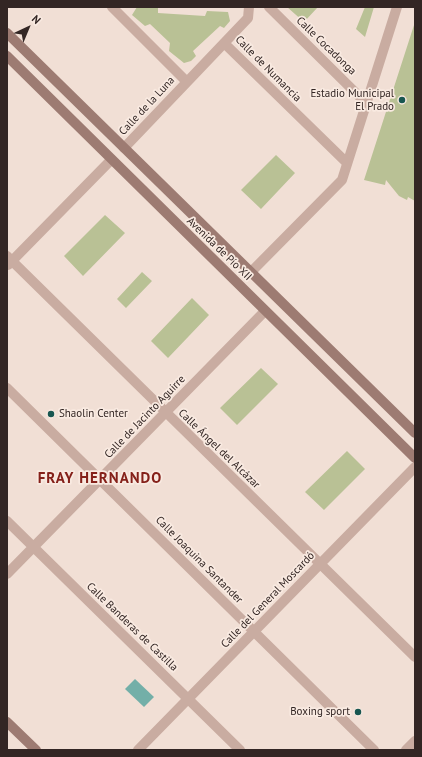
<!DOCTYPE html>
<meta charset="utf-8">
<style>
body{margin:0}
#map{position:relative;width:422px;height:757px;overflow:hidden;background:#f1dfd5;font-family:"PT Sans",sans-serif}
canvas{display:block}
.frame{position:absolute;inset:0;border:8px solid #332624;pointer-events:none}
.north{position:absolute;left:8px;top:8px;width:40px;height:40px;-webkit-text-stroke:3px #f9eae1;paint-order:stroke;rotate:44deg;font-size:11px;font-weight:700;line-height:16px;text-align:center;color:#332624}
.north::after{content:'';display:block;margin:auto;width:14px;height:18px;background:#332624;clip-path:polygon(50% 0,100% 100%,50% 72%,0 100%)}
</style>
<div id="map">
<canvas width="422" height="757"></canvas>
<div class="frame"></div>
<div class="north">N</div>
</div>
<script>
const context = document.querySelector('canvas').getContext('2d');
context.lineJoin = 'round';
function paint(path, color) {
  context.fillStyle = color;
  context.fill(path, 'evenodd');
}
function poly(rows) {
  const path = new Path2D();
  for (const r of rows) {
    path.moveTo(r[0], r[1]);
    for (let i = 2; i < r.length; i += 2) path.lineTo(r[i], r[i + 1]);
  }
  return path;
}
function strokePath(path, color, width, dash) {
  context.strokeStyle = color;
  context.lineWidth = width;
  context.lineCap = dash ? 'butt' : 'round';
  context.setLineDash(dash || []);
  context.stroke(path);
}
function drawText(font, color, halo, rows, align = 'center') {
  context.font = font + ' "PT Sans",sans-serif';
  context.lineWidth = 3.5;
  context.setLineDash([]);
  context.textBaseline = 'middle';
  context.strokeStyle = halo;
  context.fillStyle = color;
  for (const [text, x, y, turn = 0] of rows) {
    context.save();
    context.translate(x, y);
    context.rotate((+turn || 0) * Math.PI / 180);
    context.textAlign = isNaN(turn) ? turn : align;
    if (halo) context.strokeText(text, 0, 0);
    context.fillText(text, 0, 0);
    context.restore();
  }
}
paint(poly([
 [137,7,158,8,158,13,205,16,207,11,228,12,230,21,224,28,220,26,193,51,196,56,191,61,184,63,169,51,170,43,150,24,145,26,132,15],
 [287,7,318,7,304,22],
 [365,7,374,7,365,37,356,29],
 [415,22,415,201,408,197,407,200,399,196,386,180,385,185,364,180],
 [276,155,295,173,261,209,241,190],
 [105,215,125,233,83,276,64,256],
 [142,272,152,281,126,308,117,299],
 [192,298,209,315,168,358,151,341],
 [261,368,278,384,237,425,220,408],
 [347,451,365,469,324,510,305,492]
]), '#b9c195');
paint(poly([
 [135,679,154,697,144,707,125,689]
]), '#73afa8');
strokePath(poly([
 [112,7,187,82,248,18,249,7],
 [269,7,366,103],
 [224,43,347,163],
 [124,148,187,82],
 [7,256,415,657],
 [8,265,111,160],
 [251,272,342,180,397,7],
 [7,388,374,750],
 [7,521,240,750],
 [7,574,265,311],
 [138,750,415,467],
 [406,750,415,741]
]), '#c9aca1', 10);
strokePath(poly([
 [7,33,415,433],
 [7,56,415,458],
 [7,722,36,750]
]), '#9d7b72', 10);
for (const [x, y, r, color] of [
 [402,100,4,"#185650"],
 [51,414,4,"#185650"],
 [358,712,4,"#185650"]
]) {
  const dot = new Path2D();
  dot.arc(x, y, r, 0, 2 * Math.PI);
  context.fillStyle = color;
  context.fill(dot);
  strokePath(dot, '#f9eae1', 1.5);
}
drawText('11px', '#332624', '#f9eae1', [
 ["Calle Cocadonga",326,46,44],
 ["Calle de Numancia",268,69,45],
 ["Calle de la Luna",147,106,-47],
 ["Avenida de Pío XII",219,249,44],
 ["Calle de Jacinto Aguirre",145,417,-46],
 ["Calle Ángel del Alcázar",219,449,44],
 ["Calle Joaquina Santander",199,560,45],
 ["Calle del General Moscardó",268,600,-46],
 ["Calle Banderas de Castilla",132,627,44]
]);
drawText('11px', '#332624', '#f9eae1', [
 ["Estadio Municipal",394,94],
 ["El Prado",394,107],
 ["Shaolin Center",59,414,"left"],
 ["Boxing sport",350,712]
], 'right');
context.letterSpacing = '1px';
drawText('bold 15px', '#85211a', '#f9eae1', [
 ["FRAY HERNANDO",100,479]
]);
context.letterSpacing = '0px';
</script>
